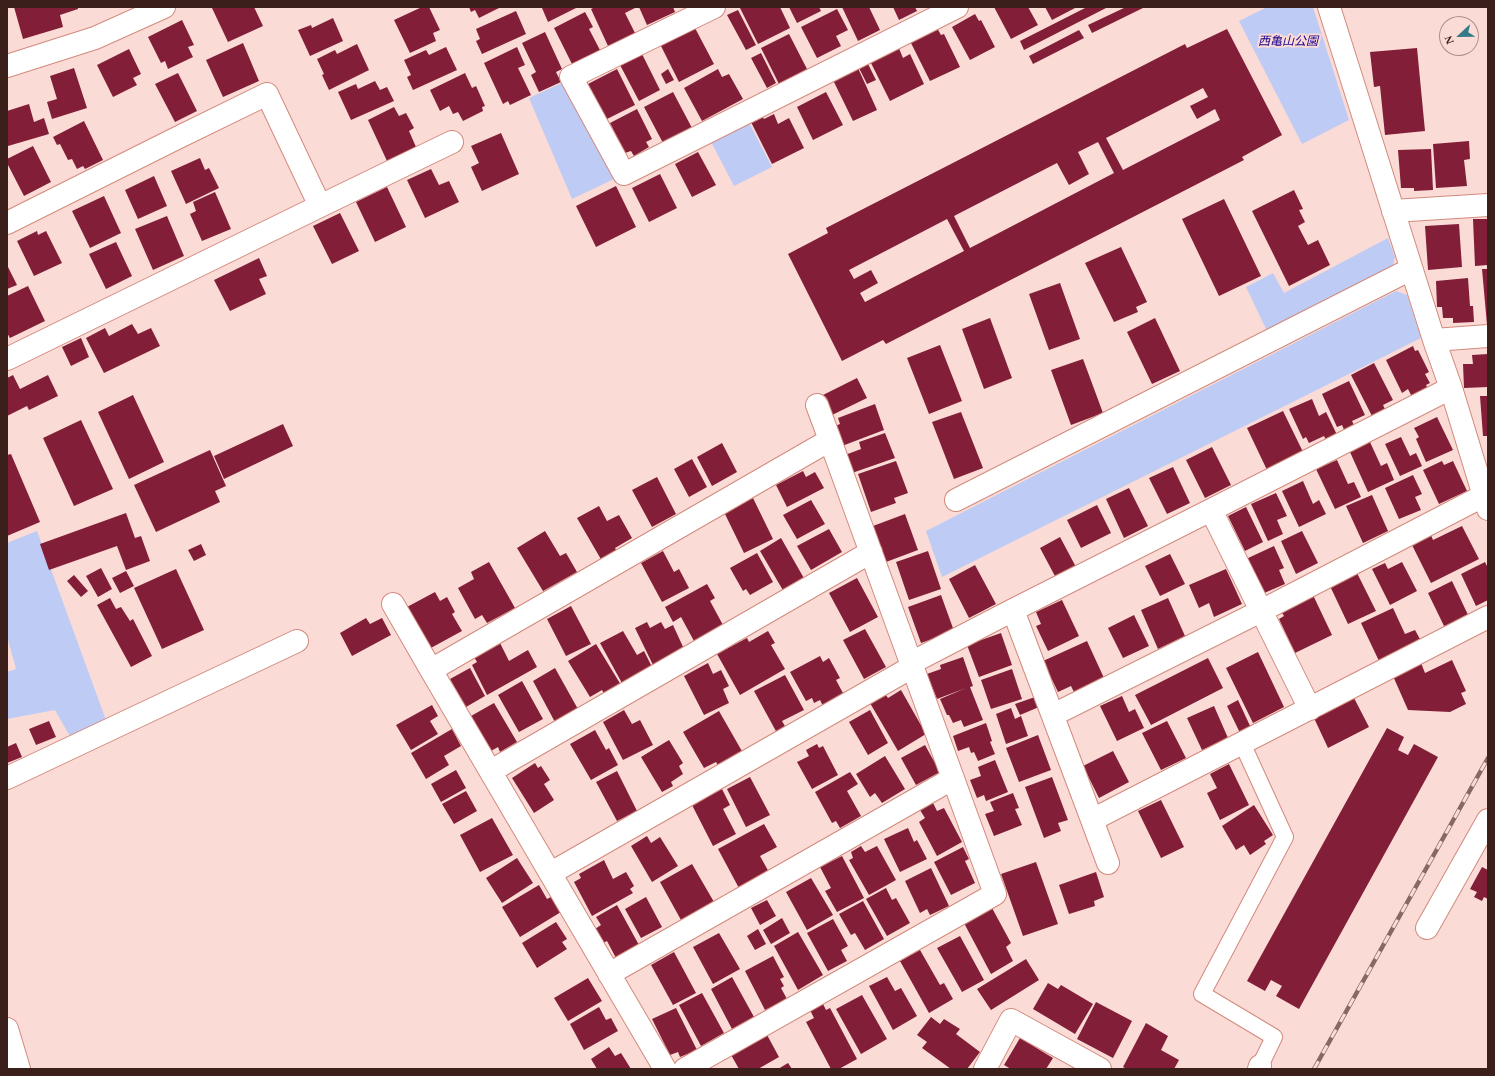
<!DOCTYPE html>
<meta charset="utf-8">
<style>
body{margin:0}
#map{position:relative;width:1495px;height:1076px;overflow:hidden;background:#fbdbd5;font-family:"Times New Roman",serif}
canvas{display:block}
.frame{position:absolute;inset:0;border:8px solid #3b1f1a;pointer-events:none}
.north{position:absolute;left:1439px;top:16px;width:40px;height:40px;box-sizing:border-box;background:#fbdbd5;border:1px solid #ae908a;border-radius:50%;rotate:248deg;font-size:11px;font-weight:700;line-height:16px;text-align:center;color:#3b1f1a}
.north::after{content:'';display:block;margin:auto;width:14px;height:18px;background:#347a87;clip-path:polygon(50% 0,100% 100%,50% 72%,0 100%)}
</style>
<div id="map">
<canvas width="1495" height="1076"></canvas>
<div class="frame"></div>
<div class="north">N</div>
</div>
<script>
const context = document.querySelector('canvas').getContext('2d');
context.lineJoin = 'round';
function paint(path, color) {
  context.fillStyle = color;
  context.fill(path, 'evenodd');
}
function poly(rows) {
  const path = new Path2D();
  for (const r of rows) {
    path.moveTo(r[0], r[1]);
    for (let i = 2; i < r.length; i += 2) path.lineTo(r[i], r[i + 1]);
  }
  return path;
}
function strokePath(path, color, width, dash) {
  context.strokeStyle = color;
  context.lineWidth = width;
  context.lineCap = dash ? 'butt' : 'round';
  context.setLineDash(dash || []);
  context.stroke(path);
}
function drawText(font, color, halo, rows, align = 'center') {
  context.font = font + ' "Times New Roman","Noto Sans JP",serif';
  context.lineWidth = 4;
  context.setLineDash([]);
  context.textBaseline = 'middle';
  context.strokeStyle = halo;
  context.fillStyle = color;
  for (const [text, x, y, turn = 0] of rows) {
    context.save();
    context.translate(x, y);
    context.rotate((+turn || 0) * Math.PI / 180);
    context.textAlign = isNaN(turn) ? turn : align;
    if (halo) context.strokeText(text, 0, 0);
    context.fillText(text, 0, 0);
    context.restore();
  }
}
paint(poly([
 [1267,7,1313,7,1349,120,1302,144,1239,21],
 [566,81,616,178,572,199,529,98],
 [747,119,772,167,734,186,709,138],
 [1388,238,1395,257,1392,268,1267,331,1246,287,1273,273,1284,293],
 [1396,291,1407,295,1421,338,942,577,926,531],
 [37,531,107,723,72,740,55,710,7,719,7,672,16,669,7,636,7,543]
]), '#bdcbf5');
paint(poly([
 [14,7,78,7,78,9,60,15,63,27,23,39],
 [213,7,254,7,263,26,228,42,212,8],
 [422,7,429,7,440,30,433,33,436,41,410,53,394,20],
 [469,7,501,7,479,18,475,10,471,12],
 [544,7,578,7,548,22,542,8],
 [595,7,634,7,635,8,625,13,635,33,608,46,591,9],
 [639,7,673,7,675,12,647,25],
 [741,7,780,7,790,28,758,44,740,8],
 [789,7,819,7,821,11,797,23],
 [842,7,869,7,880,30,858,41],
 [893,7,915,7,917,11,899,20],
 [994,7,1028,7,1038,25,1011,39],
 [1045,7,1077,7,1052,20],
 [1087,7,1108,7,1024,50,1020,41],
 [1126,7,1145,7,1092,33,1088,25],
 [837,9,848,30,836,36,841,46,817,58,801,27],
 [738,10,756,45,746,50,727,15],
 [516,11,526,34,482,54,476,41,480,39,476,29],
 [585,12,593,27,589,29,601,52,573,66,554,28],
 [975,14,979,21,981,20,995,47,970,60,952,27],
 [333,18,343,41,310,56,298,30,311,25,312,28],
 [182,20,194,45,188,47,193,57,168,69,165,61,161,63,148,37],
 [695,28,714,64,679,82,661,46],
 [937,28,941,35,944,34,960,67,930,81,910,41],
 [1227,29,1282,135,1242,157,1244,160,886,344,883,340,842,361,788,254,828,233,826,228,1185,44,1187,48],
 [1203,88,1208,97,1190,106,1197,119,1215,109,1220,120,1123,170,1106,138],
 [1098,142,1114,173,970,248,954,216,1057,163,1069,185,1089,174,1078,152],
 [947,219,964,251,865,302,860,293,878,283,871,270,854,279,849,270],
 [1079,30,1084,38,1033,64,1029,56],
 [545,32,562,69,556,72,561,82,539,92,531,75,536,72,522,43],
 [789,34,807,69,779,84,761,48],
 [243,43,259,81,223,97,206,60],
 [357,44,369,70,329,90,322,75,324,74,317,59,335,50,337,54],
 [898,46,903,58,910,54,924,84,890,101,870,61],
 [446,47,457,70,413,90,407,77,411,75,404,60,426,50,429,55],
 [517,47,525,65,518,68,531,95,510,105,508,101,503,104,484,63],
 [1417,48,1425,131,1385,135,1380,86,1374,87,1370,52],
 [129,49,141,74,133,78,137,85,113,97,97,65],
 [761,53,776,83,767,88,751,58],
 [642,54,660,90,639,101,620,65],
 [867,62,876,80,867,84,858,66],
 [74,68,87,108,52,119,47,102,57,99,50,76],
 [858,68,877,110,853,121,833,80],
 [617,69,635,105,605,120,588,84],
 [668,69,674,80,666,84,661,74],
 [718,69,722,77,729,74,743,99,702,121,684,88],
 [178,73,197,111,175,122,155,84],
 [465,73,472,88,476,86,485,106,482,107,483,111,463,121,458,112,453,114,449,106,440,111,430,90],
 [375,81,380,90,387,87,394,101,351,120,338,92,356,84,358,89],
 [673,92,692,128,663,143,644,107],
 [826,92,843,125,813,140,797,107],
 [29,104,34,122,44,118,49,134,8,146,7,111],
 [394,107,399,116,406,113,414,128,409,131,416,147,387,161,368,120],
 [637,109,652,139,646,142,649,147,634,156,631,151,625,153,610,123],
 [774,114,778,124,789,118,804,148,772,164,751,122,762,116,764,119],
 [84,121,103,160,85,169,83,166,77,169,72,159,68,160,60,144,57,145,53,137],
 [501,133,519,174,482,191,471,167,479,163,471,146],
 [1469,141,1470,159,1464,160,1467,186,1436,188,1433,144],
 [33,146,51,182,24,196,7,163,7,159],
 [1431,149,1433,190,1414,191,1414,188,1401,188,1398,150],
 [698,152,716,185,692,197,675,164],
 [200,158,205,170,209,168,219,188,186,204,171,171],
 [431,169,439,185,449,181,459,202,425,218,407,180],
 [660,174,677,208,649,222,632,188],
 [154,176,167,206,138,219,125,190],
 [616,186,636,227,596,247,576,206],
 [387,187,406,227,375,242,356,202],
 [1294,190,1303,209,1299,210,1305,222,1298,226,1308,245,1318,240,1330,265,1289,286,1252,211],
 [215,192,231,229,202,241,190,214,196,211,193,202],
 [104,196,121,233,90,248,72,211],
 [1224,199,1261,276,1219,296,1182,219],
 [340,213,359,251,332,264,313,226],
 [167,216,184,256,153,270,135,229],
 [1473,219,1488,219,1488,265,1475,266],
 [1459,224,1462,267,1428,270,1425,226],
 [37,231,38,235,46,231,62,263,34,276,17,241],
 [116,242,132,276,106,289,89,254],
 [1121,247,1147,302,1136,307,1138,312,1114,322,1085,263],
 [259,258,267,276,259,279,266,294,230,311,214,280],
 [7,265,17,285,7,289],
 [1482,269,1488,269,1488,325,1487,325],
 [1468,278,1470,306,1473,306,1474,322,1453,323,1453,318,1443,318,1442,307,1437,307,1436,281],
 [1060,283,1080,339,1049,350,1029,294],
 [28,286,45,321,10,338,7,333,7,296],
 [990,318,1012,378,984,389,962,329],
 [1155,318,1180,371,1152,384,1127,332],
 [132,324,138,334,151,328,160,346,104,373,86,338,105,328,109,336],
 [81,338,89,357,71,366,62,347],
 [940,345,962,401,929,414,907,358],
 [1413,346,1415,351,1418,350,1429,372,1425,374,1430,383,1426,385,1428,389,1412,397,1408,389,1402,393,1386,360],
 [1488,354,1488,387,1464,388,1463,364,1473,364,1472,355],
 [1083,359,1103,413,1071,425,1051,370],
 [1374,363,1393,400,1383,405,1386,411,1373,418,1351,375],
 [13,375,20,389,48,375,58,396,29,410,27,406,7,416,7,378],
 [857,378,867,398,832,415,823,395],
 [1349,381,1365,415,1352,421,1355,427,1345,432,1342,425,1337,427,1322,394],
 [133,395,164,462,129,479,98,412],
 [1480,396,1488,396,1488,436,1483,436],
 [1312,399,1319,416,1326,412,1338,437,1327,442,1324,436,1309,443,1306,437,1303,439,1289,409],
 [875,404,884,430,842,446,835,426,840,424,838,418],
 [1283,411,1303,452,1267,470,1247,428],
 [961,412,983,468,954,479,932,422],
 [1437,417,1453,450,1426,462,1416,439,1419,437,1414,428],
 [81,420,113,489,74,506,43,438],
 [283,424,293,446,224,479,214,456],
 [885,433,895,458,852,473,845,455,861,449,859,442],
 [1401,437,1410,456,1416,453,1422,466,1400,476,1385,444],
 [1370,442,1381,466,1387,463,1394,480,1368,492,1350,452],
 [722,443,737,472,712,486,697,457],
 [1212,447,1231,485,1205,498,1186,460],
 [210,450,226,486,215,491,220,502,156,532,134,485],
 [11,454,40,522,7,536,7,455],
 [692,459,707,487,689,497,674,469],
 [1337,460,1348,484,1354,482,1361,497,1335,509,1316,469],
 [896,461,908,493,894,498,896,503,871,512,858,474],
 [1442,461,1444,465,1453,461,1467,491,1439,504,1423,470],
 [1173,467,1190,503,1167,514,1149,478],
 [803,471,806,477,815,472,824,488,787,507,776,485],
 [1413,475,1422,494,1415,497,1421,510,1399,519,1385,488],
 [657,477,676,514,652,527,632,490],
 [1303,481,1313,504,1319,500,1326,514,1299,527,1282,491],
 [1129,488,1148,526,1124,538,1106,499],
 [1276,493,1287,516,1277,520,1283,534,1268,541,1251,504],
 [1372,495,1388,531,1363,543,1346,506],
 [753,498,773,539,744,553,724,512],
 [811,500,825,524,797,539,783,515],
 [1097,505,1111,533,1081,548,1067,520],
 [599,506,607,521,619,515,632,538,615,548,617,552,602,561,577,518],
 [1246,507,1263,542,1245,551,1228,516],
 [126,513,135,538,141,536,150,561,126,570,117,546,49,570,40,544],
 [905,514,918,550,886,562,873,526],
 [1462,526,1479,559,1431,583,1412,545,1431,535,1433,540],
 [829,529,842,552,811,570,797,546],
 [545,531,560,556,566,553,577,572,543,591,517,548],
 [1302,531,1318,563,1296,574,1281,541],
 [1060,537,1076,567,1056,578,1040,548],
 [781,538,805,580,784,592,760,551],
 [201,544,206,555,194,561,188,550],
 [1274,546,1284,568,1279,570,1285,584,1262,594,1246,559],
 [663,551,674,572,679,569,689,588,662,602,641,563],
 [928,551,941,589,909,600,896,562],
 [757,553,773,582,750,595,746,589,743,591,730,568],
 [1170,554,1185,584,1160,596,1145,566],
 [489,562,515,608,487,623,482,615,475,619,458,588,474,579,471,572],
 [1402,562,1417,591,1390,605,1372,569,1385,563,1388,569],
 [1485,562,1488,568,1488,600,1476,606,1461,574],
 [975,565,996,604,969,618,949,579],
 [101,568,112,589,98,597,86,576],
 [176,569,204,630,162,649,134,588],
 [1226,569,1242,604,1214,617,1209,603,1199,608,1189,585],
 [126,571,134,586,120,593,112,578],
 [1357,573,1376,611,1348,624,1330,586],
 [74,575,88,591,81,597,67,581],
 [857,578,878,617,850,632,829,593],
 [1452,581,1469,617,1445,628,1428,593],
 [707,584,715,598,710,601,723,625,694,641,681,617,673,622,665,607],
 [435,592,440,601,447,597,455,612,452,614,462,631,429,649,407,607],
 [941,595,954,631,921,643,908,607],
 [1313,595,1332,635,1295,653,1279,619,1284,616,1281,611],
 [110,598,116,609,121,607,130,621,133,619,152,656,131,667,97,605],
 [1168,598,1185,636,1158,649,1141,610],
 [1062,600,1079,636,1048,651,1036,626,1041,624,1036,612],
 [571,606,591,644,566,656,547,619],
 [1393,608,1405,634,1415,630,1421,641,1379,661,1361,623],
 [1134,615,1149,646,1123,658,1108,628],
 [366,618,370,624,382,618,391,635,352,656,340,633],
 [647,622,650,628,661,622,665,629,673,625,684,649,653,665,635,628],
 [865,629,886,667,864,679,843,640],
 [623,631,637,655,644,651,653,669,623,685,600,643],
 [768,631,775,643,771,645,785,669,740,695,717,654,747,638,749,642],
 [1001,633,1012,665,979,677,967,645],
 [1087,641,1104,678,1074,692,1071,686,1058,692,1043,661],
 [500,643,509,661,528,650,537,667,487,695,472,665,477,662,474,657],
 [596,644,621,685,605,695,602,690,590,697,568,661],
 [1258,652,1284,707,1253,723,1226,668],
 [820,656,823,662,829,658,840,678,836,680,844,695,823,706,820,700,814,703,812,698,806,701,790,672],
 [963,657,973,686,970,687,983,720,964,727,961,720,953,723,949,715,947,715,940,699,966,688,937,699,927,674,941,669,940,665],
 [1208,658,1223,688,1151,725,1135,695],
 [1452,660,1466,691,1461,693,1466,704,1450,712,1408,710,1393,676,1421,663,1425,673],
 [708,663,713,674,721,670,729,686,723,689,729,703,704,715,684,676],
 [470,668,485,696,466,707,450,679],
 [555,668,579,711,556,724,533,681],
 [1012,669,1022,699,991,709,981,680],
 [785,675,804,710,782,721,786,728,777,733,754,691],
 [522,681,543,719,519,732,498,695],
 [901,690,926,734,898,751,870,703,885,694,888,698],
 [1122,696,1129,712,1135,709,1144,728,1117,741,1100,706],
 [1035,697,1039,707,1020,715,1015,704],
 [1354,698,1369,727,1328,748,1314,718],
 [1238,700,1251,728,1240,733,1227,706],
 [494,703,517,742,500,752,498,747,491,751,471,716],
 [432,705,438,716,430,721,438,734,411,750,396,725],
 [1214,706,1228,738,1202,750,1187,718],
 [1011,708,1015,719,1021,716,1028,736,1006,744,996,714],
 [624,710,632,724,640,720,653,745,623,760,603,722],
 [870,710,888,743,868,755,849,722],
 [719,711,743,753,719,767,716,762,704,768,683,732],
 [49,721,56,737,36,745,29,729],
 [1167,721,1186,758,1161,770,1142,733],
 [986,723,992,741,990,742,995,754,978,761,974,752,971,753,969,747,958,751,953,736],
 [1387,728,1404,737,1398,750,1408,755,1414,744,1438,757,1299,1009,1276,996,1282,986,1271,980,1265,991,1247,981],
 [452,729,461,746,444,756,449,765,426,779,411,753],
 [595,730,606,750,609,748,618,765,591,780,570,744],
 [1038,735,1051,770,1019,782,1006,748],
 [669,740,683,763,679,766,683,774,671,782,673,786,662,792,641,757],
 [16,743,22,757,7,763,7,747],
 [817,744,819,748,823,746,838,775,812,789,797,762,809,756,806,750],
 [925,745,940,772,916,785,901,758],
 [1113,751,1129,782,1099,798,1083,766],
 [885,756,905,789,882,803,875,793,870,797,856,774],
 [995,760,1008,792,986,801,984,795,977,798,970,780,981,776,978,767],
 [535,763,538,768,541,766,550,780,544,784,554,800,534,813,512,778],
 [1229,764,1249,805,1220,820,1207,793,1217,788,1210,774],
 [456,770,466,788,441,802,431,784],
 [617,771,637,811,617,821,596,782],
 [850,772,858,784,847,791,861,816,840,828,836,821,832,823,815,792],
 [750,777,770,815,746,827,727,789],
 [1052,777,1068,820,1058,823,1061,831,1044,838,1025,787],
 [722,789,730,805,723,809,736,834,713,846,692,805],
 [466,791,477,811,454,824,442,804],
 [1013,793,1019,808,1015,809,1022,825,994,836,985,814,994,811,990,802],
 [1161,800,1184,847,1161,858,1138,811],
 [933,803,937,811,944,808,962,842,937,856,919,822,925,818,920,810],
 [1254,805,1273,835,1264,841,1266,844,1250,855,1244,845,1236,850,1222,826],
 [492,818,513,855,480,872,460,835],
 [764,824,777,847,760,856,770,874,740,890,718,849],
 [908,828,914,842,917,840,927,859,900,872,884,839],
 [647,836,651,843,660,837,678,866,652,882,631,846],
 [861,846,865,852,877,846,896,880,869,895,849,860,853,858,851,852],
 [963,847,969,859,965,861,975,883,951,895,934,862],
 [842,856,864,898,837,912,825,891,831,888,820,867],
 [517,858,533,883,502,903,486,878],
 [604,860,613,879,626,872,634,886,630,889,633,893,592,916,574,882,581,878,579,874],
 [1036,862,1058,924,1023,936,1001,874],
 [692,864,714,902,681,920,660,882],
 [1482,867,1488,870,1488,899,1484,897,1482,901,1474,897,1477,892,1470,889],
 [931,868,949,906,930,915,927,909,920,913,905,881],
 [1096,872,1104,897,1094,901,1095,906,1069,914,1059,885],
 [811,878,833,915,807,930,786,892],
 [539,885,547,899,551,897,561,912,520,937,502,907],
 [886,888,892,900,896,898,910,923,887,936,866,899],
 [646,897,662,927,641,938,625,909],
 [767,900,776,916,760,925,751,908],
 [863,901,884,939,865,950,855,933,851,935,839,914],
 [617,905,639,945,616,958,607,941,603,943,595,929,601,925,596,917],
 [992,908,1011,943,1006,947,1013,961,991,974,964,923],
 [782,918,790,933,771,944,763,930],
 [833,919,848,946,841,950,847,961,828,971,807,933],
 [556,922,567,939,562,942,567,949,537,968,522,943],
 [758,929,766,944,755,950,747,936],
 [798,932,823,975,798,990,774,946],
 [719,933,740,969,713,984,693,947],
 [960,936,984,980,962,992,937,948],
 [920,950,940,985,944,983,953,999,929,1013,900,961],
 [674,952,696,993,673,1005,651,965],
 [773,956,784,977,780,979,784,986,781,988,787,999,765,1010,745,971],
 [1026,959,1039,980,991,1010,977,989],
 [732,977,754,1017,732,1029,711,989],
 [887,977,895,991,901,988,917,1016,893,1030,869,986],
 [588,978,602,1001,568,1021,554,998],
 [1048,983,1058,989,1061,985,1093,1004,1075,1034,1033,1009],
 [702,993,724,1033,701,1046,679,1005],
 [862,995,887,1039,861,1054,836,1009],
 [822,1002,826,1010,830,1008,857,1059,839,1069,831,1069,806,1022,814,1018,809,1008],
 [1096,1002,1132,1021,1113,1058,1077,1039],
 [599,1007,606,1020,611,1018,618,1031,584,1050,570,1024],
 [676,1008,697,1050,680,1057,678,1052,670,1055,652,1019],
 [931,1017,940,1024,944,1019,960,1029,956,1034,980,1052,967,1069,959,1068,959,1069,951,1069,922,1048,927,1042,917,1035],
 [1146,1023,1168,1036,1161,1050,1179,1060,1174,1069,1127,1069,1123,1067],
 [766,1033,779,1057,758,1069,739,1069,730,1053],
 [1020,1038,1053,1058,1046,1069,1011,1069,1004,1065],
 [609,1047,615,1056,621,1053,631,1069,597,1069,591,1059],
 [788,1063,792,1069,778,1069]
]), '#821e38');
const service = poly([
 [1242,743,1285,837,1202,994,1274,1037,1260,1066]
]);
const minor = poly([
 [714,7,571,77,624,174,957,7],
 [1329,7,1434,340,1451,388,1488,509],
 [320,206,452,142],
 [1393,211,1488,205],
 [7,223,177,138,267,94,320,206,7,359],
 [1434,340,1488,336],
 [817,405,830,440],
 [956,500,1411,269],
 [1211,510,1310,709],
 [393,604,431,670],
 [1013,610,1092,820,1488,617],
 [911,663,1013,610,1211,510,1451,388],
 [1053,715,1261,611,1483,496],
 [491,771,871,552],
 [7,778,297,641],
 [1092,820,1108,863],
 [551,873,912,667],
 [1427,928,1488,820],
 [609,974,952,779],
 [7,1029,19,1069],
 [665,1069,431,670,830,440,995,894,685,1069],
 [985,1069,1011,1020,1100,1069],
 [1259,1069,1260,1066]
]);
const tertiary = poly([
 [7,66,95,38,164,7]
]);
strokePath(service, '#d28a7d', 18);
strokePath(minor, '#d28a7d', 24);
strokePath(tertiary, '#d28a7d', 24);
strokePath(service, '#fff', 16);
strokePath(minor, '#fff', 22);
strokePath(tertiary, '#fff', 22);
const rail = poly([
 [1314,1069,1488,758]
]);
strokePath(rail, '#876964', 4.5);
strokePath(rail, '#fbdbd5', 3, [9]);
drawText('italic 12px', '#190191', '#fbdbd5', [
 ["西亀山公園",1288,42]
]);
</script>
